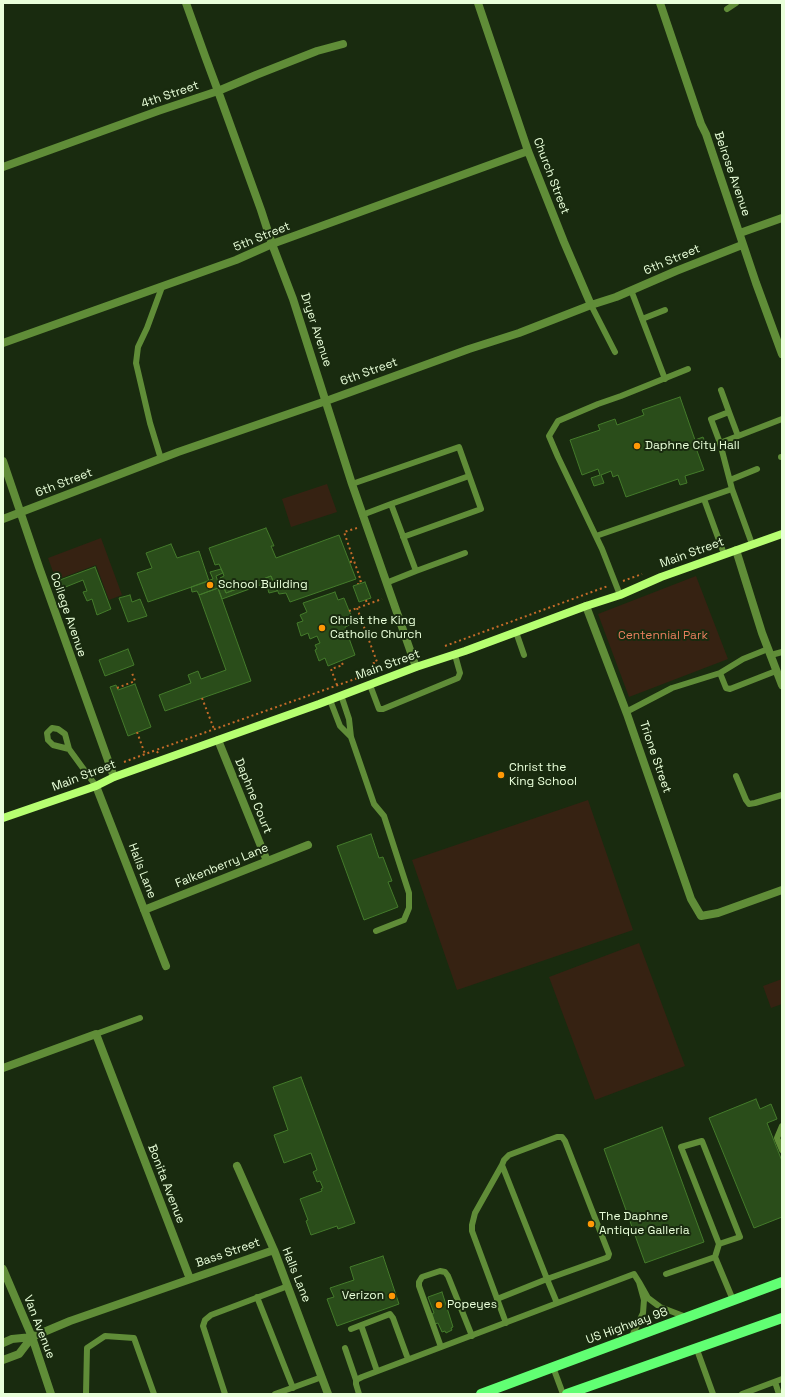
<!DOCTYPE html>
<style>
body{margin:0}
#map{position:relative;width:785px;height:1397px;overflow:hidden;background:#192b0f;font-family:"Space Grotesk",sans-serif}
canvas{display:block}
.frame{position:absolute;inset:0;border:4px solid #e9ffda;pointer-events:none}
</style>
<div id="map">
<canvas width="785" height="1397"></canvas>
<div class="frame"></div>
</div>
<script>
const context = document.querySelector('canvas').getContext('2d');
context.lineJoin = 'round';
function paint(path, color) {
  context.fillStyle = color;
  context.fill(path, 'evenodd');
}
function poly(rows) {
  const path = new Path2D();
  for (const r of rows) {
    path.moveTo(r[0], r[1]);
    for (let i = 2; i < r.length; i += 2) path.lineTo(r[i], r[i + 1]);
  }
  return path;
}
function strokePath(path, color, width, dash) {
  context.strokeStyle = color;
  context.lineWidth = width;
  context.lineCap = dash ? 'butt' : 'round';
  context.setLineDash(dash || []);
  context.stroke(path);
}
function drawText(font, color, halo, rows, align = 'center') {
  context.font = font + ' "Space Grotesk",sans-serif';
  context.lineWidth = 4;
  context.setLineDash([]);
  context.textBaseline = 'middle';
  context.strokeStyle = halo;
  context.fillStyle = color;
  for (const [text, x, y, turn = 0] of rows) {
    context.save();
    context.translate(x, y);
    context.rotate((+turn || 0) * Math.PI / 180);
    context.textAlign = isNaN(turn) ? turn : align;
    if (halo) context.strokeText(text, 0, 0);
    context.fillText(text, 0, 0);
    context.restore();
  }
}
paint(poly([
 [327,484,337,512,291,527,282,499],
 [101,538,122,595,109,600,96,565,56,580,48,558],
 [696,576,728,659,629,697,598,614],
 [588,800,633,930,457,990,412,860],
 [639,943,685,1066,595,1100,549,977],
 [782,979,782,1004,771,1008,763,986]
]), '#362212');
const building = poly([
 [680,397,695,440,703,437,706,444,696,448,704,470,685,476,687,483,680,485,678,479,626,497,618,475,613,477,611,471,601,475,604,483,594,486,591,478,600,475,598,469,582,475,570,440,600,430,598,425,615,419,617,425,644,415,642,410,680,397],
 [266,528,274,546,271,546,276,558,339,535,356,579,290,602,286,593,279,594,271,576,226,593,220,578,224,576,223,573,219,564,215,565,209,548,266,528],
 [171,544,177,558,199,551,209,581,148,602,137,573,152,568,146,553,171,544],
 [95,567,111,609,97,615,92,599,87,601,83,592,87,591,83,580,63,588,60,580,95,567],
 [221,569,223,573,216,576,218,582,221,581,226,593,271,576,277,591,269,593,266,583,222,599,218,588,199,595,197,591,192,592,191,587,213,579,210,572,221,569],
 [365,582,371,598,359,602,353,586,365,582],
 [218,588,251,681,165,711,159,695,191,683,188,675,198,671,201,679,226,670,199,595,218,588],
 [335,592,338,600,344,598,354,623,345,627,355,655,328,666,325,658,319,661,315,650,317,649,315,645,320,643,317,636,310,639,308,633,301,636,297,623,303,621,300,615,307,612,303,603,335,592],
 [130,595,132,602,140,599,147,616,128,622,119,598,130,595],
 [128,649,134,665,105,676,99,660,128,649],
 [135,684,151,727,128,736,110,687,116,685,118,690,135,684],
 [371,834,379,858,383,857,392,881,388,882,398,907,364,920,337,846,371,834],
 [301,1077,355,1223,338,1229,337,1226,311,1235,306,1221,308,1220,300,1199,322,1191,321,1189,323,1188,320,1181,317,1182,313,1172,317,1170,311,1153,284,1163,274,1135,288,1130,273,1087,301,1077],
 [756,1099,760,1109,771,1104,777,1119,767,1123,782,1161,782,1217,754,1228,709,1118,756,1099],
 [662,1127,704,1242,645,1263,604,1149,662,1127],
 [383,1256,399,1304,337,1326,327,1299,334,1297,330,1288,354,1280,350,1267,383,1256],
 [442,1292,453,1327,451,1328,452,1330,446,1333,445,1331,442,1332,438,1323,435,1324,432,1314,434,1313,428,1297,442,1292]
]);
paint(building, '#2a4d1a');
strokePath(building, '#447b2b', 1);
strokePath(poly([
 [357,528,344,532,361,581,358,582,358,584],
 [350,562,354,561],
 [623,581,642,574],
 [366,600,367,604],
 [357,608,377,662,371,664],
 [349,611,382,599],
 [368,638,378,635],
 [445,646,608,586],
 [337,685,331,669,343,665,341,661],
 [117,688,135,681,132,673],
 [202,698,214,729],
 [137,732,145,754],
 [158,753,156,750,369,674],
 [124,762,156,750]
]), '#c46b29', 2, [2, 3]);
strokePath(poly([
 [727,9,736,3],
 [631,290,665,379],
 [591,305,615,352],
 [642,319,665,310],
 [721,390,729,412],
 [738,436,729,412,711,419,720,443,732,489,752,544],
 [720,443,782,419],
 [781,457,782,457],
 [161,459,150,423,136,363,138,347,147,328,162,287],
 [730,480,757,469],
 [352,484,459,447,481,509,403,537],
 [704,499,724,554],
 [362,515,391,504],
 [596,536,732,489],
 [416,571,391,504,469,476],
 [386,583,416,571,465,553],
 [620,595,602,549,558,457,549,436,558,421,598,404,621,396,688,369],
 [516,632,524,655],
 [771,655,782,652],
 [720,673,726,688,730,689,776,671],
 [370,685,379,709,383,709,458,678,460,673,455,655],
 [341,695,349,719,351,737,374,804,384,816,409,893,409,908,404,920,376,931],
 [330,700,340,726,351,737],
 [626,712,672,688,720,673,743,659,768,649],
 [69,749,53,745,48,740,47,733,52,728,58,729,65,734,69,749,96,786],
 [736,776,746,800,749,804,755,803,782,795],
 [96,1034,140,1018],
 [782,1126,777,1138,782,1150],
 [502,1165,475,1213,472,1225,472,1231,506,1323],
 [719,1244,740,1237,702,1141,681,1147,719,1244,715,1257,733,1300],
 [666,1274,715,1257],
 [257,1297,293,1388],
 [497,1299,547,1279,606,1258,608,1257,609,1254,565,1141,562,1137,557,1137,509,1155,504,1160,502,1165,547,1279,557,1303],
 [361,1325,377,1371],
 [351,1329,390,1314,393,1318,408,1359],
 [631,1338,643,1313,644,1300,639,1282,648,1298,660,1307,686,1317],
 [441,1347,419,1286,419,1282,422,1277,440,1271,445,1272,448,1276,472,1336],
 [696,1347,713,1394],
 [345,1348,356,1380],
 [553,1367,563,1394],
 [775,1382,779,1394],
 [86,1394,87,1348,105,1336,134,1338,154,1394],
 [225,1394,203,1326,205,1320,211,1315,288,1286],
 [275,1394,322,1377],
 [359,1394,356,1384,356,1380,362,1377,634,1274,639,1282],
 [742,1394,782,1379]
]), '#608d38', 6);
strokePath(poly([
 [186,3,205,56,218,91,261,210,272,244,293,299,352,484,416,667],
 [478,3,528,151,564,242,591,305],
 [660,3,701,124,706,134,756,283,782,354],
 [3,167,158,111,218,91,256,75,317,51,343,44],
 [740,233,782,218],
 [3,343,236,260,272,244,528,151],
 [3,461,39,567,114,777],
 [3,519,178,452,326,401,469,349,519,333,591,305,616,297,676,271,742,245],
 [736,550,762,633,782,685],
 [586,606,627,714,691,899,701,916,718,913,782,890],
 [218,740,267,861],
 [96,786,166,966],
 [144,910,308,845],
 [3,1068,96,1034,190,1279],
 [237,1166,274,1250,328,1394],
 [3,1269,32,1337,51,1394],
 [3,1343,12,1339,32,1337,70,1321,274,1250],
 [3,1360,19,1354,32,1337]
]), '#608d38', 8);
strokePath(poly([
 [3,818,96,786,114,777,319,704,416,667,465,651,586,606,620,595,661,577,782,534]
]), '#b6ff71', 8);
strokePath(poly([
 [481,1394,782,1282],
 [567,1394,782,1318]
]), '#61ff73', 10);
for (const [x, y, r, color] of [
 [637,446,4,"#ff9806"],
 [210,585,4,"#ff9806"],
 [322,628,4,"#ff9806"],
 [501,775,4,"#ff9806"],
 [591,1224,4,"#ff9806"],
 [392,1296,4,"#ff9806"],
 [439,1305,4,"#ff9806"]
]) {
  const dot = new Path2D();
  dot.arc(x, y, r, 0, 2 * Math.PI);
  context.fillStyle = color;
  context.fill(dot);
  strokePath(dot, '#192b0f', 1.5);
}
drawText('12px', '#e9ffda', '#192b0f', [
 ["4th Street",170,95,-19],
 ["Belrose Avenue",732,174,71],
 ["Church Street",551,176,69],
 ["5th Street",262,237,-22],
 ["6th Street",672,260,-23],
 ["Dryer Avenue",316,330,72],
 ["6th Street",369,372,-20],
 ["6th Street",64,483,-21],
 ["Main Street",692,553,-20],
 ["College Avenue",68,615,71],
 ["Main Street",388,665,-20],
 ["Trione Street",655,757,71],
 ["Main Street",84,776,-21],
 ["Daphne Court",253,796,68],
 ["Falkenberry Lane",222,866,-22],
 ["Halls Lane",142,871,69],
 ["Bonita Avenue",166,1184,69],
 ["Bass Street",228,1253,-19],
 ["Halls Lane",296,1275,68],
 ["US Highway 98",627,1326,-20],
 ["Van Avenue",39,1327,69]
]);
drawText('12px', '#e9ffda', '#192b0f', [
 ["Daphne City Hall",645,446],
 ["School Building",218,585],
 ["Christ the King",330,621],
 ["Catholic Church",330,635],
 ["Christ the",509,768],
 ["King School",509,782],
 ["The Daphne",599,1217],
 ["Antique Galleria",599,1231],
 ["Verizon",384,1296,"right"],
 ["Popeyes",447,1305]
], 'left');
drawText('12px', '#e77e5d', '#192b0f', [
 ["Centennial Park",663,636]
]);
</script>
